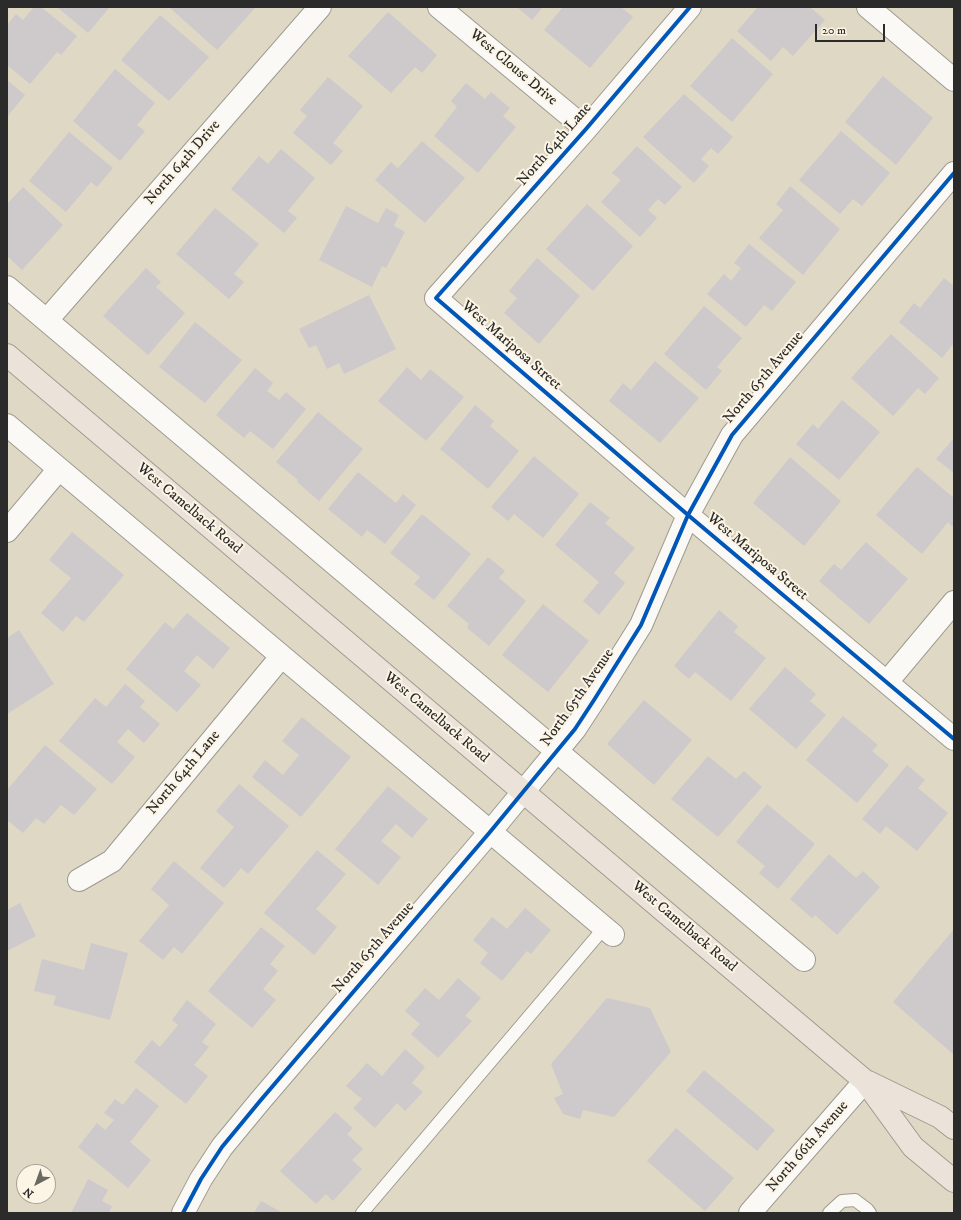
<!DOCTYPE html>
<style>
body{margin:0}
#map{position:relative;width:961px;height:1220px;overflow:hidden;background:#dfd8c5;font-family:"IM FELL DW Pica",serif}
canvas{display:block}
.frame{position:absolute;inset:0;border:8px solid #2b2b2b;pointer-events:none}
.north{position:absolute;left:16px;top:1164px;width:40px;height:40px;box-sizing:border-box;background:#fcf5e5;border:1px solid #a8a49b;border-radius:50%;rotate:221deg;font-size:11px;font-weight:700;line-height:16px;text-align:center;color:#2b2b2b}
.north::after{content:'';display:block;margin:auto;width:14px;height:18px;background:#6a6861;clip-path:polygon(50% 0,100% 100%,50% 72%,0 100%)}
.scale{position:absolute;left:815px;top:24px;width:70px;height:18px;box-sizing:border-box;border:2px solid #2b2b2b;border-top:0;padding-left:5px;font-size:12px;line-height:14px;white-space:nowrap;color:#2b2b2b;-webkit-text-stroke:3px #fcf5e5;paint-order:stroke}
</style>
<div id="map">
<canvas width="961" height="1220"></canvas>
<div class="frame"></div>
<div class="north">N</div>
<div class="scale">20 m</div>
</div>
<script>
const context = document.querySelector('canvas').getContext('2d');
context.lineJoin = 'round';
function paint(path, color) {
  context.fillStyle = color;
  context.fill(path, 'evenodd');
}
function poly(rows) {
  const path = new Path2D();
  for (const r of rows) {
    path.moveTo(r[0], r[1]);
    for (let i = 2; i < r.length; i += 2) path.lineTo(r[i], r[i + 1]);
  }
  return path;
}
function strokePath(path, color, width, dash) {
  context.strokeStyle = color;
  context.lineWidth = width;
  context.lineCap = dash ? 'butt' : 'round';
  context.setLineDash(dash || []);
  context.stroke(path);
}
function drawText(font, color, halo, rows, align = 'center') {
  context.font = font + ' "IM FELL DW Pica",serif';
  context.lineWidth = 4;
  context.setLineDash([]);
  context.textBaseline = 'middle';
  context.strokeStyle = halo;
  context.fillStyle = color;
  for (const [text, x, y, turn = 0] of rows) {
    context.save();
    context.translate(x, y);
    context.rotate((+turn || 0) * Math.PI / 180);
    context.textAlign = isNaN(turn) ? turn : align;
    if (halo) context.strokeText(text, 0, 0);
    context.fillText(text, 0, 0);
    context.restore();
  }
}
paint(poly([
 [34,7,41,7,77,36,61,55,57,52,30,84,7,65,7,25,16,14,23,20],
 [57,7,110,7,88,33],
 [169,7,256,7,217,50],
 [517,7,543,7,532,20],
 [563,7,606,7,608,9,610,7,621,7,633,17,590,68,544,30],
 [758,7,810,7,825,20,793,56,783,47,771,61,737,31],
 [388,12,437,55,422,73,415,67,391,93,348,56],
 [160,15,209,57,169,101,121,60],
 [732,38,773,74,732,122,690,86],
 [115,69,155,103,137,125,145,131,120,161,73,121],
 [883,76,933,118,896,165,845,122],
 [328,77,363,106,333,143,343,151,331,165,293,133,307,116,300,110],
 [7,80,25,95,7,117],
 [466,83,485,99,491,92,510,108,503,116,516,127,478,173,434,136,457,107,451,101],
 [684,94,733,137,718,154,711,148,701,159,709,166,694,183,643,137],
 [841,131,890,173,862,206,853,199,840,214,799,180],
 [69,132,113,168,97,187,91,182,66,212,29,181],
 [422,141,465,178,425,223,375,180,391,162,398,168],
 [637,146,682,187,665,205,658,199,648,210,657,218,640,237,601,202,621,180,612,173],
 [281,149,315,178,288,211,297,218,284,233,231,189,259,156,268,164],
 [790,186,840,229,803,275,759,238,783,210,776,204],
 [23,187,63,225,22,270,7,256,7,204],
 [587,204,633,246,593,291,546,249],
 [346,206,378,223,386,208,399,215,394,226,405,232,386,268,382,266,372,287,319,260],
 [215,208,259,244,234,274,244,282,229,299,176,254],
 [749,244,796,282,772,311,764,305,746,327,707,294,724,274,731,281,741,268,734,263],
 [537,258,580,296,539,344,504,313,517,298,509,291],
 [146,268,161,282,156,287,185,313,148,355,103,316],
 [944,278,954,286,954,343,942,358,899,322,914,303,920,308],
 [369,295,396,349,344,374,339,363,327,369,316,345,309,348,299,329],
 [704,306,742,338,717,367,722,371,706,390,664,354],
 [195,322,242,360,205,403,159,367],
 [891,334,939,378,925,394,918,388,893,416,851,378],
 [655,361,699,398,660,443,609,401,623,383,631,390],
 [407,367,421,380,430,369,464,397,426,441,378,401],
 [255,368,273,383,267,391,279,400,286,392,306,409,273,449,250,431,244,438,216,415],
 [842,400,880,432,839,480,796,444,813,424,818,429],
 [475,405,494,421,490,426,519,451,488,489,440,449],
 [318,412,363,449,319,501,297,482,298,480,276,462],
 [954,438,954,473,936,459],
 [534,456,579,494,543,538,514,514,508,521,491,507],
 [790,457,841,501,804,546,753,503],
 [917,467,954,498,954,525,953,527,948,522,922,554,876,515],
 [358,472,396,503,403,494,416,505,385,544,367,530,362,537,328,509],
 [590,502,610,518,605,523,635,548,614,573,625,583,599,615,583,601,599,582,555,545],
 [422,514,471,554,434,600,414,584,420,577,390,553],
 [72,532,124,575,84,622,76,616,63,632,41,613,71,578,49,560],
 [866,542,908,579,869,624,819,581,834,564,841,570],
 [488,557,505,571,499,578,526,601,489,646,467,628,469,624,447,606],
 [543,604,589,641,548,692,502,655],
 [719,610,738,626,734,632,766,658,731,701,695,672,689,679,674,666],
 [187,613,230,648,213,669,197,655,184,671,201,685,177,712,126,669,165,622,173,629],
 [19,630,54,684,7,714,7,638],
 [785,667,816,694,810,701,826,715,796,749,749,709],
 [125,684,145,701,140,707,160,724,144,743,128,729,117,742,135,757,112,784,59,741,95,698,106,707],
 [644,700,692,740,654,785,607,744],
 [843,716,878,745,872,751,889,765,857,803,806,760],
 [302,717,351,757,301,817,252,777,265,760,283,775,299,755,282,741],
 [45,745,97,789,74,815,61,805,44,824,36,818,23,833,7,820,7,790],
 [708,756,736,779,744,771,762,787,718,837,671,799],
 [907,765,925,780,918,788,948,813,917,851,886,826,880,834,862,819],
 [239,784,289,826,248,874,241,868,224,888,200,868,234,827,216,811],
 [388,786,428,819,412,838,396,824,381,841,401,857,378,885,335,849],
 [767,804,815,844,778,889,759,873,765,866,736,842],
 [317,850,346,874,316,909,337,927,314,955,264,913],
 [829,854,856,878,863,871,880,887,837,935,815,915,812,918,790,899],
 [174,861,224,903,182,954,174,947,163,960,139,941,169,905,151,889],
 [20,903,36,936,7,951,7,910],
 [525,908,551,930,531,954,527,951,502,981,480,963,488,953,473,940,492,917,507,929],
 [261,927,285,946,270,964,278,971,263,989,276,1000,252,1028,208,991],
 [954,929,954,1055,893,1002],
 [91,943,128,953,110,1020,53,1005,56,996,34,991,42,959,84,970],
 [458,978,481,998,465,1016,472,1021,438,1058,411,1034,420,1024,405,1011,425,988,439,1000],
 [607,998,650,1008,671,1052,614,1117,583,1110,580,1119,563,1114,554,1098,563,1094,551,1064],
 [187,1000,216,1024,202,1042,209,1047,194,1065,208,1076,186,1104,134,1062,152,1040,160,1047,178,1025,172,1020],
 [405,1049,425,1067,412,1083,423,1092,405,1111,397,1103,375,1128,353,1108,362,1099,346,1086,367,1063,382,1076],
 [704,1070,775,1130,757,1151,686,1091],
 [136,1088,159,1106,130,1142,151,1160,128,1188,78,1147,97,1123,105,1130,114,1120,104,1113,115,1099,123,1105],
 [335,1112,353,1128,347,1134,363,1149,352,1160,362,1169,333,1201,326,1194,316,1204,280,1171],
 [676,1128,734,1178,705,1211,647,1161],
 [88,1179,108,1190,102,1201,112,1206,109,1213,71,1213],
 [261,1201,283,1213,254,1213]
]), '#cec9cb');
const lane = poly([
 [362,1213,604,928],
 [829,1213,842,1201,855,1200,867,1209,870,1213]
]);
const street = poly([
 [439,7,586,129],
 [690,7,586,129,436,298,688,515,954,739],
 [868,7,954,80],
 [7,287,804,960],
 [47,320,320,7],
 [7,425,613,935],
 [7,531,59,469],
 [887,682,954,602],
 [79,880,112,861,281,657],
 [183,1213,201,1179,222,1147,260,1101,490,832,575,729,594,700,641,625,688,515,732,435,954,173],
 [750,1213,865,1081]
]);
const primary = poly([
 [7,355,865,1081,913,1147,954,1181],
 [868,1082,940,1117,954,1128]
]);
strokePath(lane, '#9e9a8f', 14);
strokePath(street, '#9e9a8f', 24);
strokePath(primary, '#9e9a8f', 24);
strokePath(lane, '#faf9f6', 12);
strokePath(street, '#faf9f6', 22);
strokePath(primary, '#ebe3d9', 22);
strokePath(poly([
 [690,7,586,129,436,298,688,515,954,739],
 [183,1213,201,1179,222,1147,260,1101,490,832,575,729,594,700,641,625,688,515,732,435,954,173]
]), '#0057b8', 4);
drawText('15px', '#2b2b2b', '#fcf5e5', [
 ["West Clouse Drive",513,68,40],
 ["North 64th Lane",555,145,-49],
 ["North 64th Drive",183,163,-49],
 ["West Mariposa Street",511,346,41],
 ["North 65th Avenue",764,378,-50],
 ["West Camelback Road",189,509,40],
 ["West Mariposa Street",757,557,40],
 ["North 65th Avenue",578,698,-55],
 ["West Camelback Road",436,718,40],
 ["North 64th Lane",184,773,-50],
 ["West Camelback Road",684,927,40],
 ["North 65th Avenue",374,948,-49],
 ["North 66th Avenue",808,1147,-49]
]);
</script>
